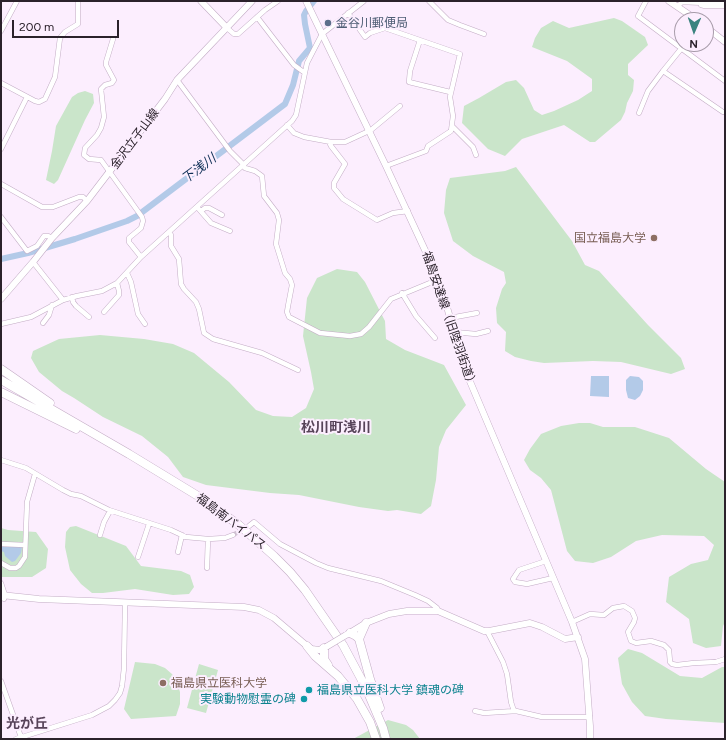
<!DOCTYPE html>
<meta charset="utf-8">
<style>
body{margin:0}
#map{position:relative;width:726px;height:740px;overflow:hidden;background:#fceefe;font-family:Figtree,sans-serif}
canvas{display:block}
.frame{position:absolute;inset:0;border:2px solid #2b222b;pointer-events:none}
.north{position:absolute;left:674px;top:12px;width:40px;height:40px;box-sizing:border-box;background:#fceefe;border:1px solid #a89caa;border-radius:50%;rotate:182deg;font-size:11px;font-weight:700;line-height:16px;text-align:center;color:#2b222b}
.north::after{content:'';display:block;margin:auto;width:14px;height:18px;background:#3b837f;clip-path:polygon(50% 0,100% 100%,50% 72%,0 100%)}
.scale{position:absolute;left:12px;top:20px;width:107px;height:18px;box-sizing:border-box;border:2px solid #2b222b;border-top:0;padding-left:5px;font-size:12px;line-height:14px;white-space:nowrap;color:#2b222b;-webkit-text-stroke:3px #fceefe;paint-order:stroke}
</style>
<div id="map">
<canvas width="726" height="740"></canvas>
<div class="frame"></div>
<div class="north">N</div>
<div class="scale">200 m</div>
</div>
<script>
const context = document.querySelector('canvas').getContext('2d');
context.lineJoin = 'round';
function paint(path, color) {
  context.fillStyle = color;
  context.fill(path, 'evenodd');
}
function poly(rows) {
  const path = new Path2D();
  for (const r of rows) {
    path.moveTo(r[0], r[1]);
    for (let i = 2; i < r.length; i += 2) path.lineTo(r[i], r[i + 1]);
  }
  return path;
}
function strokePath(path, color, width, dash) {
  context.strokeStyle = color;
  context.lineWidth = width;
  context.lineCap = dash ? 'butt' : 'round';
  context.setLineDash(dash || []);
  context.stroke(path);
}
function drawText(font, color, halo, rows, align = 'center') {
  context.font = font + ' Figtree,"Noto Sans JP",sans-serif';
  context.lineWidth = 4;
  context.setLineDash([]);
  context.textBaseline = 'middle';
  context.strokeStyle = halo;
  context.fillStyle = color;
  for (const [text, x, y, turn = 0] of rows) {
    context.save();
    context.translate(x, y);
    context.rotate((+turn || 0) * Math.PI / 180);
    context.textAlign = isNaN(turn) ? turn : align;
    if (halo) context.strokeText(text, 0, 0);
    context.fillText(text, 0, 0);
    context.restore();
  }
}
paint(poly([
 [614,18,622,21,645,37,648,45,628,64,628,75,634,80,633,91,627,103,625,112,621,120,595,142,590,142,564,125,522,139,505,156,488,149,462,123,464,106,479,98,506,82,516,80,524,88,534,110,542,115,554,111,578,100,592,91,592,79,567,61,532,47,535,38,541,28,553,21,569,28],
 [85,91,93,94,94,103,85,120,58,180,54,184,46,180,52,151,56,126,72,97,78,93],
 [516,167,572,241,585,265,599,271,648,325,681,358,685,369,671,374,621,362,593,361,544,363,531,361,515,357,505,351,506,332,497,323,496,308,502,289,506,283,504,272,473,256,453,241,444,213,446,190,450,178,505,171],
 [337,269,357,272,365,282,385,321,386,339,405,350,444,365,466,405,446,430,439,447,436,480,431,506,421,514,397,510,388,511,359,507,299,495,270,493,206,485,183,477,168,457,142,436,103,417,74,398,62,391,39,372,31,358,33,351,59,339,100,335,144,339,173,344,194,353,229,382,256,410,273,416,292,417,306,408,314,389,311,372,303,336,307,298,317,278],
 [579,423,590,423,603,427,635,427,669,438,706,469,725,482,725,622,723,626,721,646,706,648,693,643,689,619,666,602,669,577,691,564,708,560,714,545,704,536,662,535,636,541,611,557,593,563,575,561,567,551,551,490,541,478,530,470,524,460,530,449,541,434,561,426],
 [76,526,126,546,141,566,181,571,190,575,194,587,189,594,173,595,135,589,103,593,92,593,81,584,70,570,65,547,66,532,70,527],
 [1,528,8,530,36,532,48,549,46,568,32,577,1,577],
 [628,649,642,653,680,676,702,678,722,667,725,667,725,723,666,719,645,716,632,702,622,684,618,658],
 [135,662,155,664,165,668,172,674,177,682,180,692,180,704,176,716,131,719,124,709],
 [199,664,218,670,206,713,187,708],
 [388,720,406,725,413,730,420,739,353,739]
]), '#cae5ca');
paint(poly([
 [591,376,609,376,609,397,590,396],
 [630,376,639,377,643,381,643,390,640,396,635,400,628,398,626,390,626,380],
 [1,546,22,547,21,553,15,561,12,562,5,556,4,552,1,551]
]), '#b3cae8');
strokePath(poly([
 [1,259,28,253,75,239,127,221,137,216,285,104,293,85,299,61,310,48,305,24,304,15,306,11,314,1]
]), '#b3cae8', 6);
strokePath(poly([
 [233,535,245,528]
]), '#d2c5d4', 4.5, [4.5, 2]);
const street = poly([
 [429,1,448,20,460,25,484,34],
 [646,1,638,16,725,81],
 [701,5,705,6,725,6],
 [678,6,682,2,706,3,725,2],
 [348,13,365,37,370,33,385,28,460,54,450,97,453,116,451,131,428,146,426,151,386,166],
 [257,17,294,65,305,73],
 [227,28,234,34,238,34,265,10,278,1],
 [1,31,17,1],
 [113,39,106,62,106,65,114,80,112,83,105,85,101,89,104,117,101,128,97,135,85,148,84,155,89,159,101,160,142,217,143,221,141,228,129,238,129,242,141,257],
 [420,40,410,71,409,82,450,92],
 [685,44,663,71,723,112],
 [177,80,230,151,243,164,245,168,255,171,262,176,264,196,277,213,279,220,276,244,285,273,290,279,292,285,288,306,287,312,289,317,320,333,350,336,361,334,369,327,391,299,437,280],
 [1,83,35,101,39,102,45,99,55,77,60,38,65,32,78,24,78,1],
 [639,113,648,91,663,71],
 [287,125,294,133,304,137,331,142,345,142,371,130,400,106],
 [452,126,473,147,476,155],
 [329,142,331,146,345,164,334,183,334,188,343,199,377,220,393,213,408,211],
 [1,149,27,97],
 [1,184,42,207,53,207,79,197,83,197,87,201],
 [197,207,211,223,230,231],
 [201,211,205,208,209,208,222,215],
 [1,217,27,251,37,246,44,236,48,236,52,238],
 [169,232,171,235,171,246,179,259,181,284,184,289,196,302,199,309,204,333,213,339,262,353,298,370],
 [33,262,63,300],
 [127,273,131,282,138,314,145,324],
 [402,293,416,316,435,338],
 [72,297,73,302,76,306,89,317],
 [104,312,119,295,119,291,117,283],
 [450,318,477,313],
 [43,323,49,315,52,305],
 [1,324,31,317,63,300,77,296,102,291,117,283,141,257,292,121,296,115,307,63,322,34,364,1],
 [454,332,476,334,488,331],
 [1,460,26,468,63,490,71,494,81,496,109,510,171,530,186,537,208,539,225,538,233,535],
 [249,526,254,522,280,544,316,563,328,568,381,581,415,595,428,601,437,608,438,611],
 [100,535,104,522,110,511],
 [1,544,25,545],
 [178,552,182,535],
 [138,557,149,524],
 [546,561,519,570,513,579,515,582,527,584,553,578],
 [1,563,10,568,16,568,19,566,25,557,27,502,35,474],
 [207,568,208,539],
 [1,583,5,595,4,599],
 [572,622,590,614,604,615,613,608,624,606,632,611,635,618,634,622,628,632,631,641,636,643,651,641,664,645,669,650,670,662,672,664,677,665,694,663,716,662,725,659],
 [487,631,503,662,507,674,511,702,514,711],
 [1,681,21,737],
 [475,711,484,713,516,711,542,717,590,717],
 [16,739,92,715,109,706,115,700,120,693,122,686,124,668,125,603]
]);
const secondary = poly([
 [201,1,227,28],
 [306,1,386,166,431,263,444,297,466,372,572,622,585,659,590,726,590,739],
 [669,1,697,20],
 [706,27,725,42],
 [1,299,33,262,52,238,87,201,165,99,177,80,252,1],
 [1,595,39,599,244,607,259,610,274,618,307,646,312,649,319,650,326,647],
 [348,634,366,623,389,614,407,611,438,611,484,631,489,631,530,623,542,627,565,639,578,637]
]);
const highway = poly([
 [1,369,50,403],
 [1,380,129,454,198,496,239,525,274,556,290,572,305,590,343,645,366,688,383,728,386,739],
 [1,392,76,429],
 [350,633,356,636,359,639,370,679,380,708],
 [359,639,366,623],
 [307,646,315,656,338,676,357,699,370,722,376,739],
 [324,648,324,659,328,665]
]);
strokePath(street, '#c3acc5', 5.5);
strokePath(secondary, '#c3acc5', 7);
strokePath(highway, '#c3acc5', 9);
strokePath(street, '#fff', 4.5);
strokePath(secondary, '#fff', 6);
strokePath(highway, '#fff', 8);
const secondaryBridge = poly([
 [326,647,346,635]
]);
strokePath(secondaryBridge, '#c3acc5', 7, []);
strokePath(secondaryBridge, '#fff', 6);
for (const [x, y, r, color] of [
 [328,23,4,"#5c6f8a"],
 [654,238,4,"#8d6e63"],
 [163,683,4,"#8d6e63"],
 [309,690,4,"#0f9aa8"],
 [304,699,4,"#0f9aa8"]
]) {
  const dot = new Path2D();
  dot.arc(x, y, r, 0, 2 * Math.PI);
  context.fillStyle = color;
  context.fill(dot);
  strokePath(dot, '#fceefe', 1.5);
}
drawText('12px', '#4e5e75', '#fceefe', [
 ["金谷川郵便局",336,23]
], 'left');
drawText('12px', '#2b222b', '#fceefe', [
 ["金沢立子山線",135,139,-53],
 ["福島安達線（旧陸羽街道）",449,320,71],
 ["福島南バイパス",231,522,37]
]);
drawText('12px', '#785e54', '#fceefe', [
 ["国立福島大学",646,238],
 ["福島県立医科大学",171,683,"left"]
], 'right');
drawText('12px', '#0d838f', '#fceefe', [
 ["福島県立医科大学 鎮魂の碑",317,690],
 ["実験動物慰霊の碑",296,699,"right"]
], 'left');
drawText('italic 13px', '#103057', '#fceefe', [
 ["下浅川",199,169,-37]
]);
drawText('bold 14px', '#574359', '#fceefe', [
 ["松川町浅川",336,428],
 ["光が丘",27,724]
]);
</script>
